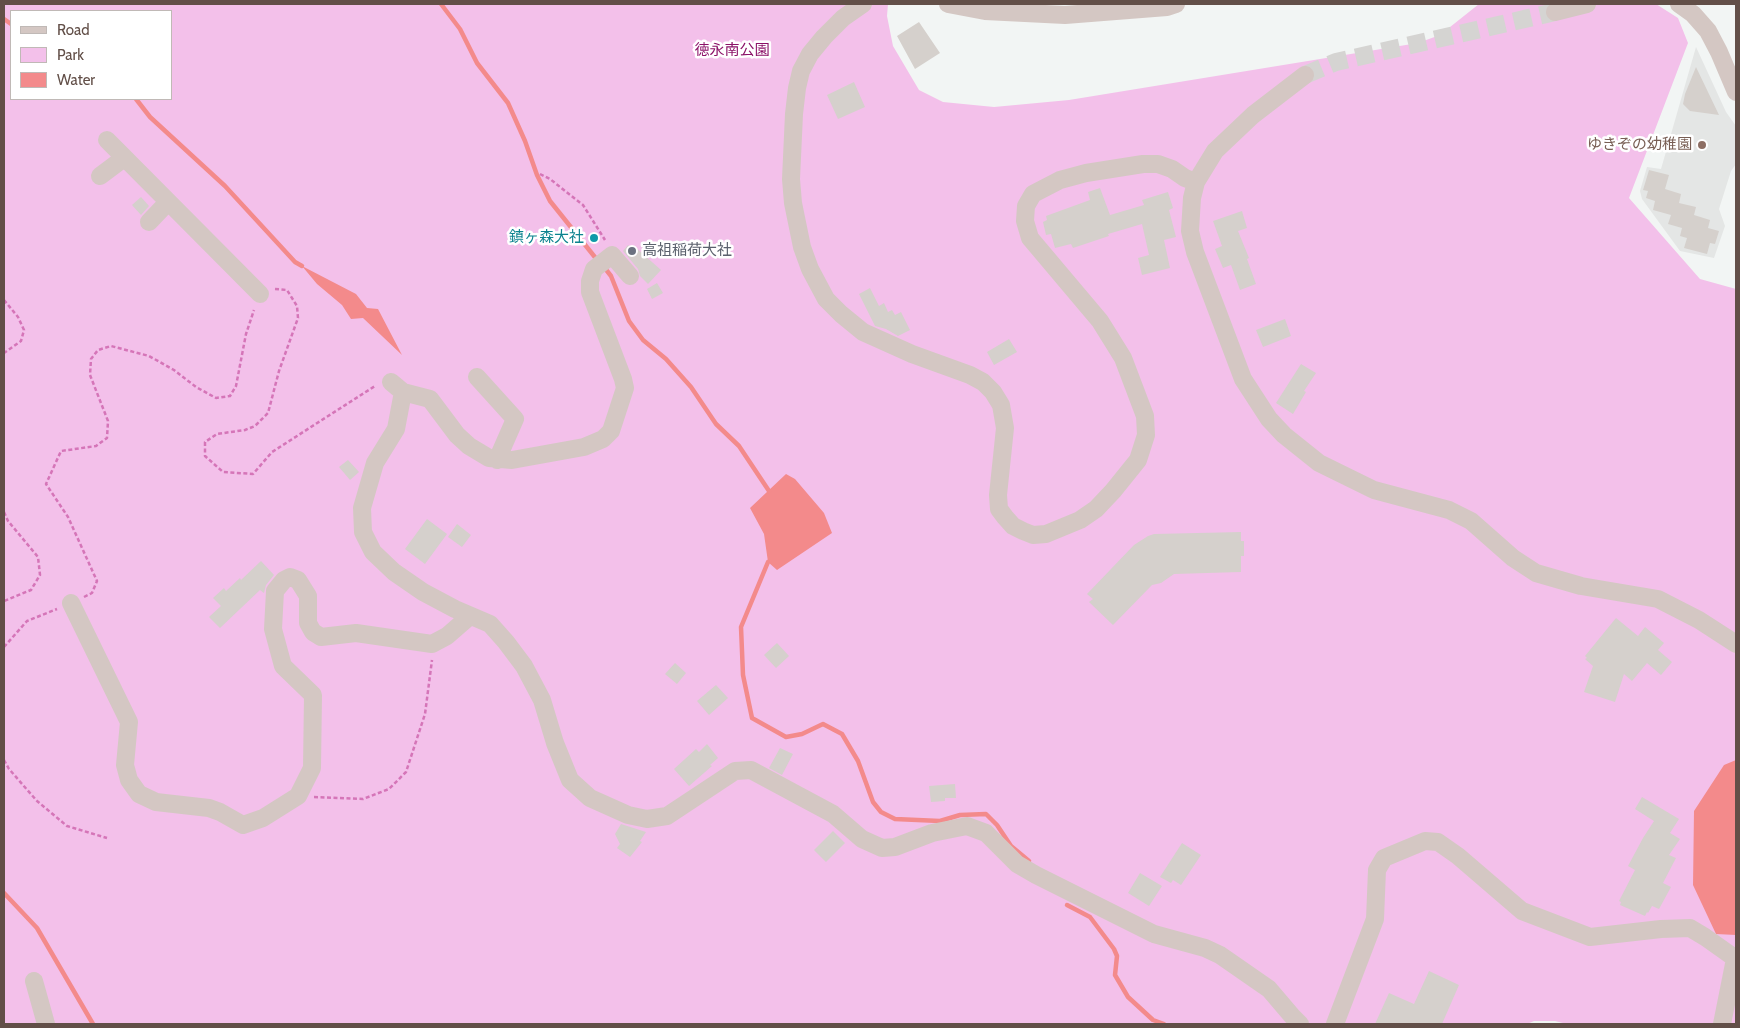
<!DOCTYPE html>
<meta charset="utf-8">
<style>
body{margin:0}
#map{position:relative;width:1740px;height:1028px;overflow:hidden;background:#f2f5f4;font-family:Cabin,sans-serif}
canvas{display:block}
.frame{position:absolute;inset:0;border:5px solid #624f48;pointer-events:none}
.legend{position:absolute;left:10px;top:10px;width:162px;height:90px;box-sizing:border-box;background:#fff;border:1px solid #c0b9b6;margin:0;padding:6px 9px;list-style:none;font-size:15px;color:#624f48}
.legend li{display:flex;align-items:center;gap:10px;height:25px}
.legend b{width:25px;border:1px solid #c0b9b6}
</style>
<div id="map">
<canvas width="1740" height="1028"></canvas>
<div class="frame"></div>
<ul class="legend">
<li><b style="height:6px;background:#d4c7c3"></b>Road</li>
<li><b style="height:14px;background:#f3c0ea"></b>Park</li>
<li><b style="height:14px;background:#f38a8b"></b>Water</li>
</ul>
</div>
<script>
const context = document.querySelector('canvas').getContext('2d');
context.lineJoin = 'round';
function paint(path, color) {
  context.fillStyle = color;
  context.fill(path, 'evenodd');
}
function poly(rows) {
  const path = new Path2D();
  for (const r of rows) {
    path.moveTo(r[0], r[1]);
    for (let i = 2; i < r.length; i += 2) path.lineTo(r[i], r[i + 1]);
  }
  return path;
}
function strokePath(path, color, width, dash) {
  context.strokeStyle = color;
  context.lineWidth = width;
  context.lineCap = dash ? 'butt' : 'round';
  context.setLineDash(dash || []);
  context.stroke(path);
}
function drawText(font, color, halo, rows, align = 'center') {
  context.font = font + ' Cabin,"Noto Sans JP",sans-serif';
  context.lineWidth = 5;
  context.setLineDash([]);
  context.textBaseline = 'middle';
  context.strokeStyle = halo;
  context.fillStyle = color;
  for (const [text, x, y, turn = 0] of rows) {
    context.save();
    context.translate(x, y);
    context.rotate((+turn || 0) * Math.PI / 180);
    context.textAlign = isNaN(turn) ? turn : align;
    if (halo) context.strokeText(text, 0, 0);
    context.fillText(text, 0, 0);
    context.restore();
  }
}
paint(poly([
 [1696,47,1726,112,1736,126,1736,164,1731,171,1719,209,1725,226,1714,258,1680,251,1642,199,1640,191,1647,167,1661,169]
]), '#e4e6e5');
paint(poly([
 [4,4,888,4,887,16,893,46,919,90,943,102,994,107,1069,100,1418,43,1440,35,1479,4,1656,4,1678,18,1688,43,1629,198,1700,279,1736,289,1736,1024,1567,1024,1555,1021,1534,1021,1527,1024,4,1024],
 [11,11,171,11,171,99,11,99]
]), '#f3c0ea');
paint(poly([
 [302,266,356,294,367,308,378,309,402,355,363,318,351,319,342,305,317,284],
 [786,474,795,479,824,513,832,533,777,570,768,562,764,534,750,508],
 [1736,760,1736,935,1716,934,1693,885,1694,811,1724,765]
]), '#f38a8b');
strokePath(poly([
 [441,4,460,29,477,63,508,103,525,141,537,175,550,201,598,261],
 [4,19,11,24],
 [136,99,150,117,225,186,295,262,302,266],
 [604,267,611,276,629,321,643,340,666,359,691,387,716,424,739,446,769,491],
 [768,562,741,627,743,675,752,718,786,737,802,734,823,724,842,734,858,761,873,802,881,812,895,819,940,821,960,815,986,814,997,825,1011,846,1029,861],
 [4,893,37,928,93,1024],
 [1067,905,1090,917,1114,949,1117,956,1115,975,1128,997,1153,1020,1164,1024]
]), '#f38a8b', 4.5);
paint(poly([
 [919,22,940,53,915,69,897,36],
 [1696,67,1719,115,1690,111,1683,104,1685,94],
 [854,82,865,107,838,119,827,95],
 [1649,170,1669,175,1665,189,1681,194,1679,203,1696,207,1694,215,1710,220,1708,228,1719,231,1715,244,1710,243,1707,254,1684,248,1687,238,1680,236,1682,228,1668,224,1671,215,1653,210,1655,201,1646,198,1648,191,1643,190],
 [1100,188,1110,215,1144,205,1142,200,1168,192,1173,208,1169,210,1176,237,1164,240,1170,268,1142,275,1138,258,1149,255,1142,224,1108,234,1109,236,1073,248,1071,244,1055,248,1051,234,1046,235,1043,222,1047,220,1046,216,1090,200,1088,192],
 [141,197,149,206,141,215,132,205],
 [1242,211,1247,228,1238,231,1249,258,1247,259,1256,284,1240,290,1231,265,1223,268,1215,249,1222,246,1213,221],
 [628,245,631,248,634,246,661,270,648,284,640,276,638,269,623,251],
 [657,283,663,293,652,299,647,289],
 [870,288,879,306,884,303,888,312,892,310,895,315,901,312,910,330,898,336,886,329,875,326,859,294],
 [1285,319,1291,336,1263,347,1256,330],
 [1009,339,1017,352,994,365,987,352],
 [1301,364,1316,373,1304,391,1306,392,1293,414,1276,403],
 [348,460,359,472,350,480,339,467],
 [427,519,447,534,425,564,405,549],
 [457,524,471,535,462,547,448,537],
 [1241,532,1241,541,1244,541,1244,556,1241,556,1241,572,1174,574,1161,583,1152,585,1113,625,1089,602,1093,599,1087,594,1134,545,1148,536,1154,534],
 [261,561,274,575,266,585,264,593,260,590,220,628,209,617,221,606,213,598,224,588,226,591,240,578,241,580],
 [1616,618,1638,636,1645,627,1664,643,1658,650,1672,662,1661,675,1647,663,1632,681,1624,674,1615,702,1584,692,1593,666,1585,659,1587,658,1585,656],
 [777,643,789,656,776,668,764,655],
 [675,663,686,673,677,684,665,674],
 [716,685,728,698,709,715,697,701],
 [707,744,718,758,710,765,712,766,689,786,674,769,696,749,699,752],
 [780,748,793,754,782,775,769,768],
 [955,784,956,798,945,798,945,801,931,802,929,786],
 [1642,797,1679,819,1670,833,1680,839,1669,855,1676,858,1663,883,1671,887,1659,909,1652,906,1648,913,1647,912,1645,916,1620,905,1621,902,1619,901,1635,870,1628,866,1643,838,1654,821,1635,809],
 [621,824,646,832,640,841,642,842,630,857,617,848,620,844,615,834],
 [833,831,845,843,826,862,814,850],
 [1182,843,1201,855,1181,885,1173,880,1171,883,1160,877],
 [1140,873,1162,886,1149,906,1128,893],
 [1429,971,1459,985,1442,1024,1375,1024,1389,993,1414,1004]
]), '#d5d0cc');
strokePath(poly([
 [1305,75,1336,62,1555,12]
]), '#d5d4d2', 18, [18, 9]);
strokePath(poly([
 [540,174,550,179,583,205,605,240],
 [275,289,287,290,297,306,298,318,279,371,268,413,255,426,245,430,217,434,205,442,205,456,223,472,253,474,272,452,375,386],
 [4,300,18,317,24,330,21,341,4,353],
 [4,512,8,521,38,557,40,575,31,590,4,601],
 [84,597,92,593,97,581,68,517,46,484,61,451,96,446,107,438,108,421,90,375,91,359,98,350,111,346,149,356,174,370,196,387,216,398,230,396,236,386,246,334,254,310],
 [4,647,27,621,57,609],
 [4,760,9,769,37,801,67,826,107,838],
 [314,797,363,799,389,789,406,772,425,714,432,660]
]), '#d575b8', 2.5, [4, 2.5]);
strokePath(poly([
 [863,4,843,18,824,37,810,54,801,71,797,88,794,114,791,179,793,203,802,247,810,269,826,299,841,314,863,332,912,354,970,375,983,382,993,392,1001,405,1005,428,998,495,999,509,1005,517,1013,526,1023,531,1033,535,1046,534,1080,520,1096,509,1113,491,1138,460,1146,435,1145,416,1123,358,1100,321,1030,238,1025,221,1026,206,1033,194,1060,180,1086,173,1143,164,1158,164,1172,169,1185,178,1196,182],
 [948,4,985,11,1065,15,1167,7,1176,4],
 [1679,4,1693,14,1708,31,1719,52,1736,92],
 [1555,12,1587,4],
 [1305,75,1253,115,1215,151,1196,182,1192,198,1190,231,1195,252,1243,379,1269,419,1284,435,1319,463,1374,490,1449,510,1471,521,1513,558,1536,573,1581,586,1658,599,1699,620,1736,644],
 [107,140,260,294],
 [100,176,124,158],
 [149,222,168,202],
 [477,377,515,419,497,460],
 [391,382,403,392,396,429,375,463,362,508,363,532,373,552,394,572,423,592,455,609,490,624,506,642,524,666,542,700,555,743,570,780,590,798,628,815,647,819,667,816,735,771,751,770,833,814,862,839,882,848,895,847,932,833,967,826,986,833,1017,864,1036,875,1154,934,1205,948,1220,955,1269,989,1292,1016,1300,1024],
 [403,392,430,399,457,435,469,446,489,458,512,460,584,447,603,439,611,431,625,388,623,379,590,292,590,281,594,269,612,255,630,276],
 [71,603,129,722,125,765,129,780,139,794,156,802,209,808,220,812,243,825,263,818,298,796,312,768,313,695,283,666,273,629,275,591,284,580,290,577,298,580,308,596,308,623,313,632,321,637,356,633,432,644,447,636,470,616],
 [34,981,46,1024],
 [1335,1024,1375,919,1377,870,1384,858,1425,841,1438,842,1458,856,1522,911,1590,937,1661,929,1690,928,1705,937,1736,959],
 [1722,1024,1735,959]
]), '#d4c7c3', 18);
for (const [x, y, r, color] of [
 [1702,145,5,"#8d6e63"],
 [594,238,5,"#0f9aa8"],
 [632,251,5,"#6b7280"]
]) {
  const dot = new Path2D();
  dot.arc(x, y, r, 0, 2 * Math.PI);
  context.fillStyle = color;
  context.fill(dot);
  strokePath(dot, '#fff', 2);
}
drawText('15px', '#8b1168', '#fff', [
 ["徳永南公園",732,51]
]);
drawText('15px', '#785e54', '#fff', [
 ["ゆきぞの幼稚園",1692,145]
], 'right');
drawText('15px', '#0d838f', '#fff', [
 ["鎮ヶ森大社",584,238]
], 'right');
drawText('15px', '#5b616d', '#fff', [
 ["高祖稲荷大社",642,251]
], 'left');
</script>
